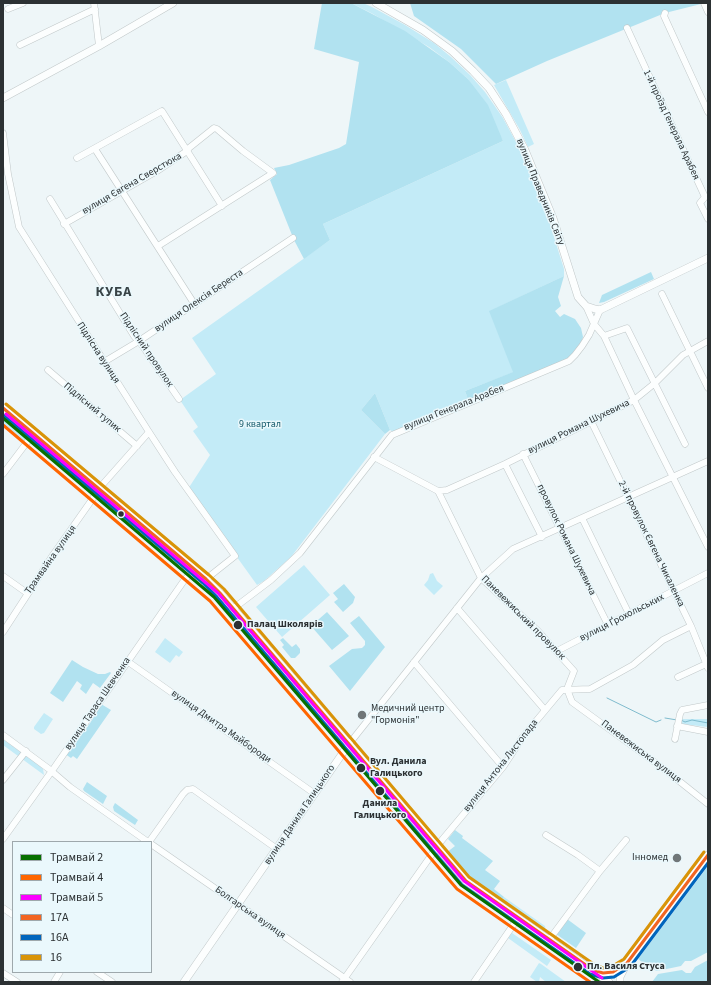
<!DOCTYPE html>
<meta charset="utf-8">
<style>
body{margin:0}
#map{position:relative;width:711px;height:985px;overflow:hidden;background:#eef6f8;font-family:"Source Sans 3",sans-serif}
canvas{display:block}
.frame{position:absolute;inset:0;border:4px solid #2c3133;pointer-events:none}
.legend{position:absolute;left:12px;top:841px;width:140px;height:132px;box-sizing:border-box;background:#eaf8fc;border:1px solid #9ea8ac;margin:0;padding:5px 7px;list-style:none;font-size:12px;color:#2c3133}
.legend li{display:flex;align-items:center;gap:8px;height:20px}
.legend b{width:20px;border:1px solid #9ea8ac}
</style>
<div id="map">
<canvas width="711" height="985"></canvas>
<div class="frame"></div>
<ul class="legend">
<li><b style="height:5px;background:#077000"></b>Трамвай 2</li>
<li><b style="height:5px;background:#f60"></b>Трамвай 4</li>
<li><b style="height:5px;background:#fb00ff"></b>Трамвай 5</li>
<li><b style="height:5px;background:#f26522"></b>17А</li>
<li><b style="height:5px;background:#0065bd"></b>16А</li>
<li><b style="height:5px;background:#d99408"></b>16</li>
</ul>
</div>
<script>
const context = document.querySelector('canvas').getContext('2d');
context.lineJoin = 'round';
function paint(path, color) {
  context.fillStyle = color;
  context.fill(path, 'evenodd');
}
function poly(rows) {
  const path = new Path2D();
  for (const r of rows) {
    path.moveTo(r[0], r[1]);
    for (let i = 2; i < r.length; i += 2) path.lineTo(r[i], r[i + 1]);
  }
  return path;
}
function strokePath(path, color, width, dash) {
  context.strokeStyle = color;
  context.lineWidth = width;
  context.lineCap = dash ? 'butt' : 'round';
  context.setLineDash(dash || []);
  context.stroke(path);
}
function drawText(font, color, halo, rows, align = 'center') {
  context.font = font + ' "Source Sans 3",sans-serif';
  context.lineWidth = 3;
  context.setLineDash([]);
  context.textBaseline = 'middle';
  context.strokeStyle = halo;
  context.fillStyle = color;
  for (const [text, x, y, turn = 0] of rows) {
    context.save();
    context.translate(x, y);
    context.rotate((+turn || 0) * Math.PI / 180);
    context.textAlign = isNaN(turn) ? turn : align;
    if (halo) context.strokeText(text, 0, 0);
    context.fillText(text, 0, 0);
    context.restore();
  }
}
paint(poly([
 [351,3,363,3,372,7,405,25,434,43,451,57,470,75,485,92,503,118,523,155,549,221,564,269,564,276,490,311,514,372,465,391,469,402,395,433,390,430,375,393,361,410,385,434,291,557,264,581,257,585,188,489,210,455,193,431,198,427,180,400,216,374,192,338,330,240,323,224,503,141,468,79,449,62,429,47,373,14],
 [506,80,534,144,528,147,520,130,494,85],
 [3,415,29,437,23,443,3,426],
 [304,565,330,595,282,637,256,607],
 [433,573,437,581,443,586,434,595,424,585,428,580,430,574],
 [165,638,183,652,179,657,176,655,170,663,155,652],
 [44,713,53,719,44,733,41,734,34,729,34,727],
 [682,719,708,719,708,727,682,724,681,720],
 [3,739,39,765,43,769,44,775,3,745],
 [504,897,545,926,546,933,501,901],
 [512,933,551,960,547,966,508,938],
 [539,963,541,964,566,982,546,982,540,977,539,982,537,982,530,977]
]), '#c3ebf7');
paint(poly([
 [322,3,351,3,405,31,449,62,468,79,488,105,503,141,323,224,330,240,304,259,294,240,270,180,277,174,274,168,289,165,339,148,346,144,359,62,314,49],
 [410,3,705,3,665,13,547,61,496,84,461,49,414,16],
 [651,272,654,279,604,302,599,303,602,295],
 [564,276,558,297,561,306,555,311,560,317,564,314,575,319,581,328,583,337,578,352,575,355,469,402,465,391,513,372,489,311],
 [375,393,390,430,385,434,361,410],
 [344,584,355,597,353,603,343,612,334,602,338,599,333,593],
 [327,612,349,636,332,650,311,626],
 [359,616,385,647,350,691,329,666,352,649,362,648,365,645,365,641,350,623],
 [283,638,292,647,296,644,300,649,300,653,295,658,291,658,282,647,284,645,280,640],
 [72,660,83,667,98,674,105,674,110,672,111,673,100,688,93,683,86,694,80,689,82,685,77,681,63,702,50,693],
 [101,704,111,710,77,759,73,756,71,758,65,754,79,734,84,732,96,714],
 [87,782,107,796,103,804,84,791,83,789],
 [115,803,138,820,135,825,114,811,113,807],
 [455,830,463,836,462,838,493,861,485,870,500,881,494,889,504,897,501,901,471,879,446,853,455,846,448,839],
 [708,866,708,952,691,961,685,961,681,966,657,971,650,968,638,959],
 [567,919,586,933,576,948,556,934],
 [708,960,708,982,652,982,658,974,682,970,686,973,691,973,695,967]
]), '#b1e2f0');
strokePath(poly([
 [607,698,656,722,661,720],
 [665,718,677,720],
 [681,720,685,722,692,720,708,723]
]), '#7fbbcd', 1);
const minor = poly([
 [94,3,99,46],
 [704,3,708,12],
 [8,9,23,3],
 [665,13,664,16,708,112],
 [627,28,705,197,700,203,708,219],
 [20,45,95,9],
 [3,133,8,174,19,227,149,432,175,472,235,556,206,579],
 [95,149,195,305],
 [77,158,162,111,222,206],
 [50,199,134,336,142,345,179,399],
 [64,224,157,171,187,151,189,148,214,128,217,129,243,151,273,173,158,246],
 [662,294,708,388],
 [586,306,594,324,604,336,634,400,708,547],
 [604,336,627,328,685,444],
 [104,362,139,341,293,238],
 [48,370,137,446],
 [591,421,691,626,708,668],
 [523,454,608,625],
 [374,457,438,491,481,578,538,631,574,671,567,689,572,702,664,769,708,804],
 [505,464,542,537],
 [3,474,34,433],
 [438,491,447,490,505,464,634,400,655,383,683,355,708,341],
 [582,518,629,614],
 [3,576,27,593],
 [234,608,271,580,300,553,392,435,569,361,575,355,582,346,589,335,600,310],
 [457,608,545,710],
 [3,632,53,555,103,484,149,432],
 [557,651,708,573],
 [127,661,315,794],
 [414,662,503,767],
 [678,677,706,664],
 [677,726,708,732],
 [3,735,49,769,70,787,148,842],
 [675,739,680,714,682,710,708,705],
 [349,744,481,578,513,549,708,461],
 [3,780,26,751],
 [546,835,578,855,600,871],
 [3,839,54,768,183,582,194,569],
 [149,842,183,794,187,790,193,789,277,849],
 [151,844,350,982],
 [3,908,13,915],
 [549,940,600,871,626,840],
 [97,972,112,982],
 [3,973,17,982],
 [54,982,60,972],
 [342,982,442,840,503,767,522,738,562,690,590,689,633,665,663,640,691,626],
 [474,982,518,918]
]);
const major = poly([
 [376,3,423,30,452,51,473,71,489,88,506,114,525,150,553,218,578,297,586,306,595,309,600,310,708,258],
 [3,98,99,46,173,3],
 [3,408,206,579,220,593,466,881,609,982],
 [597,972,603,973,613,972,626,964],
 [184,982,349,744],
 [620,982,620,977,627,963,708,855]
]);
strokePath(minor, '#c1c8c9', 7);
strokePath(major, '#c1c8c9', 8);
strokePath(minor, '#fcfefe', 6);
strokePath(major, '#fcfefe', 7);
strokePath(poly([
 [3,408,206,579,220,593,466,881,593,970,603,973,613,972,627,963,708,855]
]), '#f26522', 3);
strokePath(poly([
 [3,415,203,583,216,596,462,885,590,974,603,978,614,977,630,967,708,863]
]), '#0065bd', 3);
strokePath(poly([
 [6,404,209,575,224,589,469,877,595,965,603,968,611,967,624,959,704,852]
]), '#d99408', 3);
strokePath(poly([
 [3,418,214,597,461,885,599,982]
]), '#077000', 3);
strokePath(poly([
 [3,425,210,601,457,889,590,982]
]), '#f60', 3);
strokePath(poly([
 [6,414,218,593,464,881,602,978]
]), '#fb00ff', 3);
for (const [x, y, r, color] of [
 [121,514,3.5,"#2c3133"],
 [238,625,5,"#2c3133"],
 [362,715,5,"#707678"],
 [361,768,5,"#2c3133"],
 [380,791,5,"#2c3133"],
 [677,858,5,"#707678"],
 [578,967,5,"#2c3133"]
]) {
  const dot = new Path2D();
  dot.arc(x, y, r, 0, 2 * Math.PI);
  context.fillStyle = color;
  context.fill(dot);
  strokePath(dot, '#eaf8fc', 1.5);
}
drawText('10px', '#2c3133', '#eaf8fc', [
 ["1-й проїзд Генерала Арабея",671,125,65],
 ["вулиця Євгена Сверстюка",132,184,-30],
 ["вулиця Праведників Світу",540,192,68],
 ["вулиця Олексія Береста",199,301,-34],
 ["Підлісний провулок",146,350,56],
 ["Підлісна вулиця",98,353,57],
 ["Підлісний тупик",92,408,40],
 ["вулиця Генерала Арабея",454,408,-22],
 ["вулиця Романа Шухевича",579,427,-26],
 ["провулок Романа Шухевича",566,540,64],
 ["2-й провулок Євгена Чикаленка",651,544,64],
 ["Трамвайна вулиця",51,560,-55],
 ["Паневежиський провулок",523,618,45],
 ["вулиця Ґрохольських",622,618,-27],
 ["вулиця Тараса Шевченка",98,704,-56],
 ["вулиця Дмитра Майбороди",221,727,35],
 ["Паневежиська вулиця",641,752,37],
 ["вулиця Антона Листопада",501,766,-52],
 ["вулиця Данила Галицького",300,815,-56],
 ["Болгарська вулиця",250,913,35]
]);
drawText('10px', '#155a6b', '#eaf8fc', [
 ["9 квартал",260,425]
]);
drawText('bold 10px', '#2c3133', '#eaf8fc', [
 ["Палац Школярів",247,625],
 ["Вул. Данила",370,762],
 ["Галицького",370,774],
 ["Данила",380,804,"center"],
 ["Галицького",380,816,"center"],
 ["Пл. Василя Стуса",587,967]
], 'left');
drawText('10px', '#2c3133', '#eaf8fc', [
 ["Медичний центр",371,709],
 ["\"Гормонія\"",371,721],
 ["Інномед",668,858,"right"]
], 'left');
context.letterSpacing = '1px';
drawText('bold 14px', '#384346', '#eaf8fc', [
 ["КУБА",114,293]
]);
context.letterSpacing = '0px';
</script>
